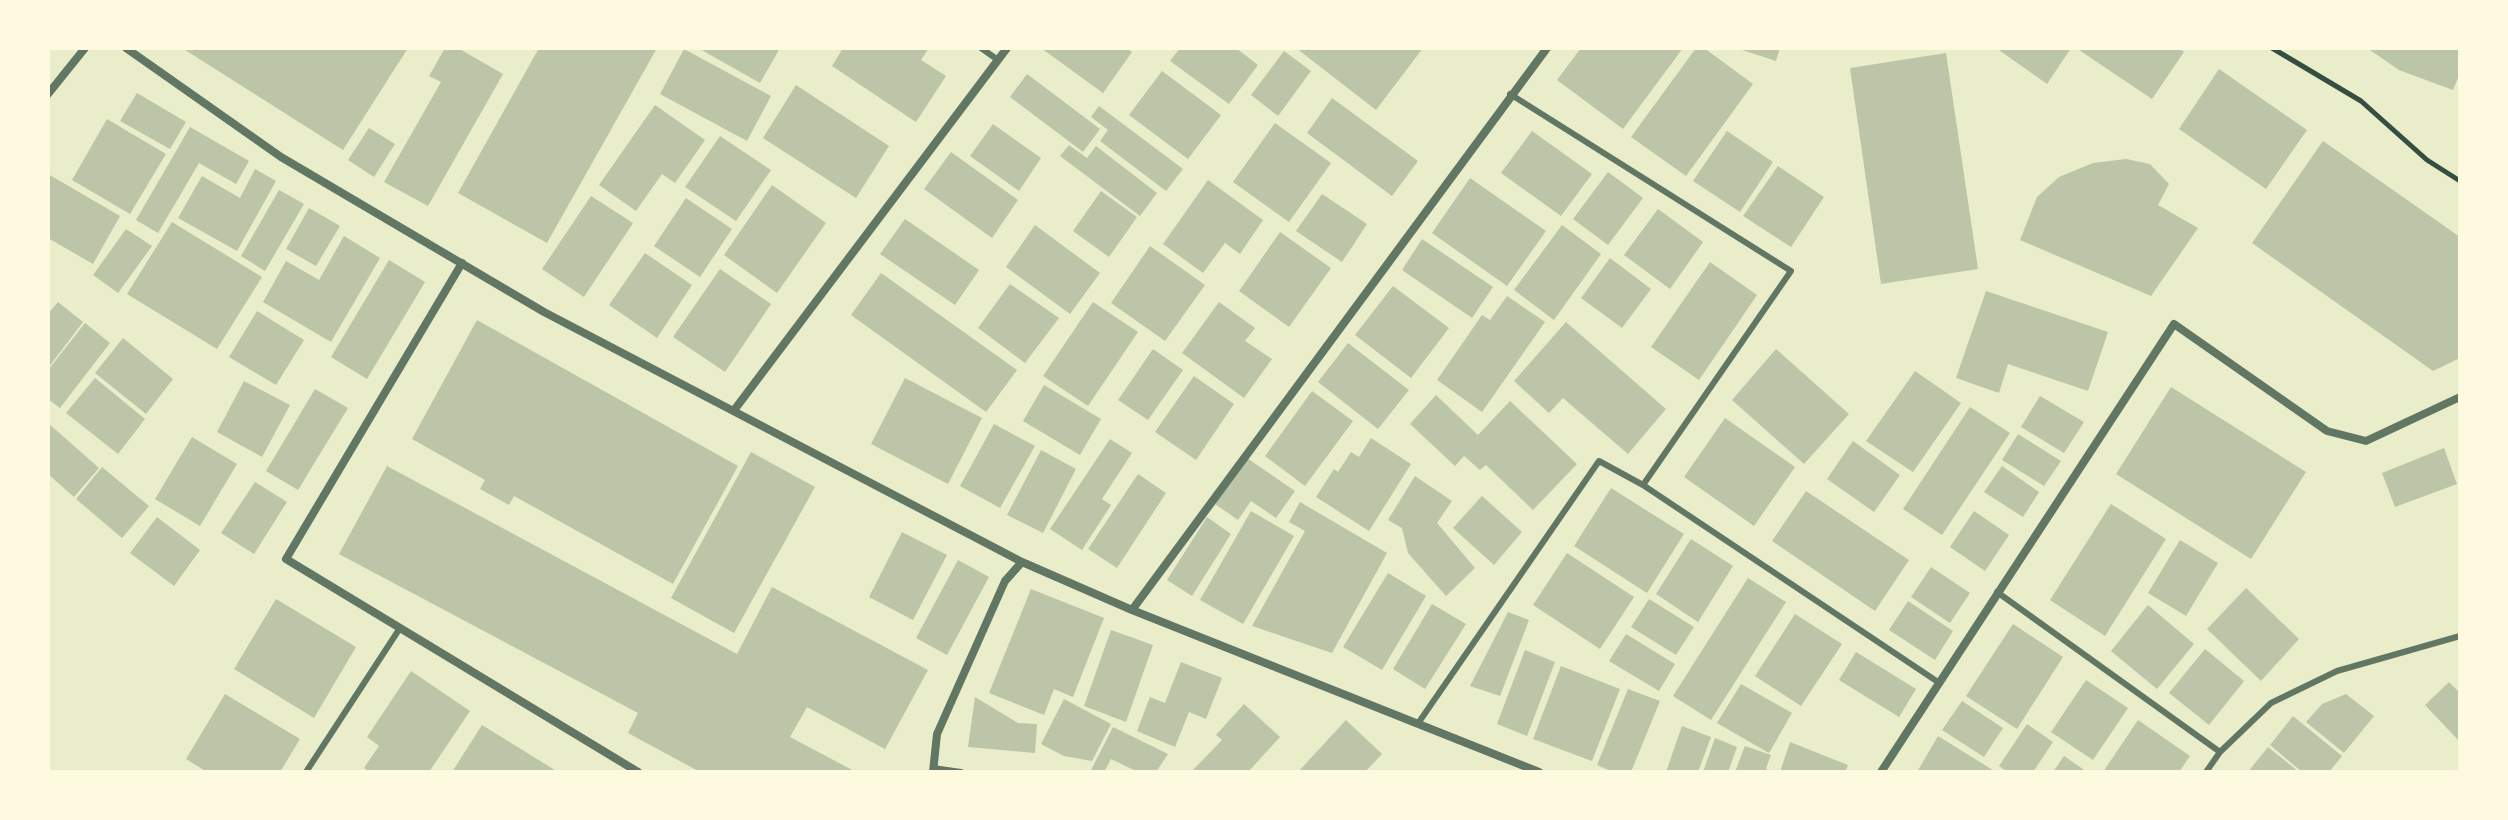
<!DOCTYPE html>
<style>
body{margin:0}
#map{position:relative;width:2508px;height:820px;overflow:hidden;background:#e9edc9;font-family:"Public Sans",sans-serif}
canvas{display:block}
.frame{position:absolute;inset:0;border:50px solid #fefae0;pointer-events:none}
</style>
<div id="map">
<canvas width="2508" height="820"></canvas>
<div class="frame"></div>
</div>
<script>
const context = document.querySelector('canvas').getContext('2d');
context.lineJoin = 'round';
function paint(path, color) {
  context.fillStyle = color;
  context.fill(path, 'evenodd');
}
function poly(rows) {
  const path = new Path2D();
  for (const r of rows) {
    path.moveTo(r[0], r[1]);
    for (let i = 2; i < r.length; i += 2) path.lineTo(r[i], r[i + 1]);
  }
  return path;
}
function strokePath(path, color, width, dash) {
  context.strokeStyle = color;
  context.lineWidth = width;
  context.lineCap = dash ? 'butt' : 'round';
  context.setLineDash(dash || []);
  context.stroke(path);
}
paint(poly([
 [182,48,408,48,343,150],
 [445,48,458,48,503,74,428,206,384,182,441,82,429,76],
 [539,48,657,48,547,243,458,193],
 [698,48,780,48,760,83],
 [843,48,929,48,921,60,946,76,916,122,832,66],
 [1041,48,1126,48,1132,52,1103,93],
 [1180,48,1236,48,1258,65,1229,104,1170,61],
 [1296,48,1423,48,1376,110],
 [1581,48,1683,48,1623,129,1557,80],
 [1696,48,1704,48,1753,84,1686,176,1631,137],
 [1736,48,1780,48,1776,61],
 [1996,48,2071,48,2047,84],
 [2076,48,2179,48,2184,52,2152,99],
 [2367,48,2460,48,2460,73,2453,90,2399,70],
 [684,49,771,96,747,141,660,94],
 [1284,51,1311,71,1278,116,1251,95],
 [1946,53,1978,269,1881,284,1850,68],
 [2219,69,2307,130,2266,189,2179,129],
 [1162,71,1221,115,1188,159,1129,115],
 [1027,74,1100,129,1083,152,1010,97],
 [796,85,889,146,856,198,763,138],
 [137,93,186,122,170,149,120,121],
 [1332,98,1418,161,1392,196,1307,133],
 [655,105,705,140,675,183,662,174,636,211,599,185],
 [1099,106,1183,169,1166,191,1100,141,1108,130,1091,117],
 [107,119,166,154,130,214,72,180],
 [1275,123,1331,163,1289,222,1233,182],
 [993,124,1041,158,1019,191,970,156],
 [190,127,249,161,236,184,199,163,158,233,136,220],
 [369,128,395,144,374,177,348,160],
 [1532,131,1592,174,1561,216,1501,173],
 [1727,131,1773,162,1740,212,1693,181],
 [720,136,771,170,736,221,685,187],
 [2323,141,2460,237,2460,358,2433,371,2252,243],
 [1069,145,1087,158,1096,146,1157,193,1140,216,1060,156],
 [951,152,1018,200,992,238,924,189],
 [2126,159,2150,164,2169,184,2158,205,2198,228,2151,296,2020,240,2037,197,2059,177,2093,163],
 [1778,166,1824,197,1791,247,1743,216],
 [255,169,276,181,237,251,178,218,202,176,240,198],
 [1608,172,1643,198,1608,245,1573,219],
 [48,174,120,216,93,264,48,238],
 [1470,178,1546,231,1507,286,1432,233],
 [1208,180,1263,220,1240,254,1225,243,1203,273,1163,244],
 [772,185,826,223,777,293,724,255],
 [279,190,304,204,265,271,241,256],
 [1101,191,1137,217,1109,257,1073,231],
 [1322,194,1367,224,1342,262,1296,231],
 [591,196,633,223,584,297,542,269],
 [686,198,732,229,700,277,654,246],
 [309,208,340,226,316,266,286,249],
 [1658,209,1703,242,1670,289,1624,255],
 [905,219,979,270,955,305,880,254],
 [172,222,262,277,217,349,127,294],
 [1035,225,1100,273,1070,314,1006,267],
 [1562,225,1601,254,1554,320,1514,290],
 [126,229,152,246,118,293,93,275],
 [1280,232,1331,268,1289,327,1239,291],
 [344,236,380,258,331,342,263,302,286,261,319,280],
 [1422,239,1493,287,1472,318,1402,270],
 [1150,246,1205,285,1165,341,1111,303],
 [645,253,692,285,657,338,609,305],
 [1610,258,1651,289,1622,328,1581,298],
 [389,260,425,282,367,379,331,357],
 [1710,262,1757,295,1699,380,1651,347],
 [720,269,771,304,725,372,673,337],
 [881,273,1017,370,986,412,851,315],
 [1010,284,1059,318,1025,363,978,328],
 [1393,286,1449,328,1411,378,1355,335],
 [1986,291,2108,332,2088,391,2008,364,1999,393,1956,378],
 [1507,296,1545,322,1482,412,1437,380,1482,315,1490,320],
 [58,302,83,322,48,368,48,314],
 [1093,302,1138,332,1088,406,1043,376],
 [1219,302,1255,328,1245,341,1272,359,1244,398,1182,353],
 [257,311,304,340,276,385,229,357],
 [477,320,738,466,673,584,514,496,509,505,480,489,485,480,412,439],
 [1566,322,1666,409,1628,454,1563,398,1549,413,1514,381],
 [85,323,110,343,60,408,48,399,48,370],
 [123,338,173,379,146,414,95,373],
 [1348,343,1409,390,1378,429,1318,382],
 [1153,349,1183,370,1148,420,1118,400],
 [1776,349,1849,414,1804,464,1732,400],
 [1915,371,1961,403,1913,472,1866,441],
 [1194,376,1234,404,1196,460,1155,432],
 [95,378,145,419,118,454,66,413],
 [905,378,982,418,948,484,871,444],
 [244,381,290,405,262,457,217,432],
 [1044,385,1101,419,1080,455,1023,421],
 [2171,387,2306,472,2251,559,2116,474],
 [315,389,348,408,298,490,266,471],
 [1312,391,1353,421,1305,486,1265,456],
 [1436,395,1478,435,1510,401,1577,464,1533,510,1486,465,1480,470,1464,456,1455,466,1410,424],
 [2040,396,2084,422,2064,453,2021,427],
 [1970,407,2010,433,1942,535,1903,509],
 [1725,418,1795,467,1754,526,1684,477],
 [48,423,99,468,74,497,48,474],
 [994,424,1035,446,1000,508,960,486],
 [2018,434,2061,461,2044,486,2002,460],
 [192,437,237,464,200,526,155,499],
 [1371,438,1411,464,1369,531,1316,497,1334,469,1338,472,1351,452,1359,457],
 [1110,439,1132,453,1102,499,1111,505,1082,550,1050,529],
 [1853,441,1900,475,1874,512,1827,479],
 [2444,448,2457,484,2395,507,2382,473],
 [1041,450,1076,469,1043,533,1007,515],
 [751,452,815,487,734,633,671,598],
 [1247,458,1295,491,1276,518,1251,501,1238,520,1215,504],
 [387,466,737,654,772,587,928,670,885,749,807,707,790,737,856,772,700,772,628,733,638,713,339,554],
 [2002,466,2039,492,2023,517,1984,492],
 [102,467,149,506,122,538,76,499],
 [1138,474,1166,493,1117,568,1088,549],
 [1415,476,1452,501,1437,523,1475,568,1446,596,1408,553,1402,528,1388,520],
 [255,482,287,502,254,554,221,533],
 [1611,488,1684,534,1647,593,1574,546],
 [1806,491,1909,560,1875,611,1772,541],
 [1482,496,1522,532,1494,565,1453,528],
 [1300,502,1387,553,1332,653,1252,626,1305,531,1289,522],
 [2111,504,2166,539,2105,636,2050,600],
 [1251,511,1294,536,1243,624,1200,600],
 [1974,511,2009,535,1985,571,1950,547],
 [157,517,200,550,174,586,130,553],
 [1207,517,1231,534,1192,596,1167,580],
 [902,532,947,555,913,620,869,597],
 [1691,539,1733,566,1698,622,1656,594],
 [2180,540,2218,563,2186,616,2148,593],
 [1567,553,1634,597,1600,649,1533,605],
 [958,560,989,577,947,655,916,638],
 [1931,567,1970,593,1950,623,1911,597],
 [1388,573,1426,596,1382,670,1343,647],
 [1748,578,1786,602,1711,720,1673,696],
 [2246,588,2299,639,2261,681,2207,629],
 [1031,589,1104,618,1073,697,1054,689,1044,715,989,693],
 [276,599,356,647,314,718,234,669],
 [1649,599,1694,627,1676,655,1631,627],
 [1908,601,1953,631,1935,660,1889,630],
 [1432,604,1466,624,1425,689,1393,669],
 [2148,605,2194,644,2157,689,2111,651],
 [1508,612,1529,620,1500,696,1470,686],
 [1795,614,1842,644,1801,706,1755,676],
 [2013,624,2063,657,2017,729,1966,696],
 [1111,630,1153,645,1126,722,1084,706],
 [1626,634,1675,664,1659,691,1609,661],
 [2205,649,2244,681,2209,725,2169,693],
 [1525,650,1555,662,1527,736,1497,724],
 [1856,652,1916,689,1899,717,1839,680],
 [1181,662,1222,678,1206,719,1189,712,1175,747,1137,731,1150,697,1165,703],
 [1561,666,1620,689,1592,761,1533,739],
 [411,671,470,711,429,772,369,772,364,768,379,746,367,737],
 [2086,680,2128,708,2093,760,2051,732],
 [2449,682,2460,693,2460,742,2425,705],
 [1741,684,1792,713,1769,753,1717,723],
 [1628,689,1660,701,1631,772,1613,772,1597,765],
 [225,694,300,739,280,772,207,772,186,759],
 [2346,694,2374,716,2344,753,2306,722,2322,704],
 [975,697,1018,723,1037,724,1035,753,968,747],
 [1064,699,1111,724,1092,761,1064,756,1041,744],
 [1962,701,2003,728,1984,757,1942,730],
 [1244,704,1280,737,1248,772,1191,772,1222,740,1216,735],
 [2293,716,2342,756,2329,772,2302,772,2270,745],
 [1346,720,1382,754,1365,772,1298,772],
 [2138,720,2190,756,2179,772,2103,772],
 [2027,724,2053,742,2033,772,2008,772,1999,766],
 [482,725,558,772,452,772],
 [1682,726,1711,737,1698,772,1666,772],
 [1113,727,1168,754,1156,772,1138,772,1111,759,1104,772,1090,772],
 [1938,736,1996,772,1917,772],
 [1715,738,1737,747,1728,772,1703,772],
 [1790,742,1848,765,1845,772,1780,772],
 [1745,746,1771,755,1766,768,1769,772,1735,772],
 [2268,747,2299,772,2248,772],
 [2064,756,2087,772,2053,772]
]), '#bcc5a7');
strokePath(poly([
 [2272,48,2361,101,2427,160,2460,181]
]), '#344e41', 5);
strokePath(poly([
 [981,48,998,60],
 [1510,94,1791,271,1643,485,1938,682],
 [1997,592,2220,752],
 [1419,722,1599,461,1643,485],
 [933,768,961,772],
 [306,772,400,628],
 [2206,772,2220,752,2271,703,2337,671,2460,636]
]), '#617663', 6);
strokePath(poly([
 [126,48,281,157,544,312,1022,562,1132,610,1539,772],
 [48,94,85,48],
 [462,263,286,559,638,772],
 [735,409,1007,48],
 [1132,610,1547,48],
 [933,772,937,734,1005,581,1022,562],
 [1881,772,2174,324,2327,431,2366,441,2460,397]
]), '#617663', 8);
</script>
